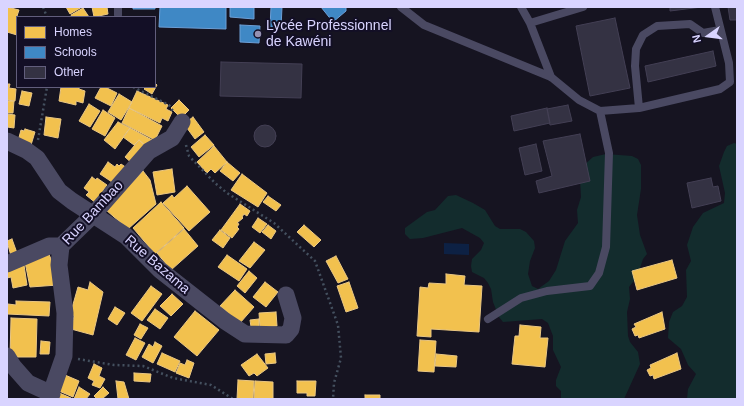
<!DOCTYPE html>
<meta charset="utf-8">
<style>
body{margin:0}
#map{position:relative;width:744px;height:406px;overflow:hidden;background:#161421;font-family:Helvetica,sans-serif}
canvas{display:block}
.frame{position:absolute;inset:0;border:8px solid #d9d4ff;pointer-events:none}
.legend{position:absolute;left:16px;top:16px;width:140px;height:72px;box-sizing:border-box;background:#130f26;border:1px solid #625e7d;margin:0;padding:5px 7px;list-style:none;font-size:12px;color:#d9d4ff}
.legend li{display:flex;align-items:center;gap:8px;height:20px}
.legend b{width:20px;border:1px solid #625e7d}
.north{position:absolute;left:688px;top:16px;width:40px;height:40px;-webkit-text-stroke:3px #130f26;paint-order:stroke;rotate:256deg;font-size:11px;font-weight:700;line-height:16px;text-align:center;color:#d9d4ff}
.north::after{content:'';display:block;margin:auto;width:14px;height:18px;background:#d9d4ff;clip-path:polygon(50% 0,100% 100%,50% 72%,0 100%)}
</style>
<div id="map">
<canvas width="744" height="406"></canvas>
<div class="frame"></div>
<ul class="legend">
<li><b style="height:11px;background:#f2c14e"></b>Homes</li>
<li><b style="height:11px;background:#3f88c5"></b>Schools</li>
<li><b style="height:11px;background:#343243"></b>Other</li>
</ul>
<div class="north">N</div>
</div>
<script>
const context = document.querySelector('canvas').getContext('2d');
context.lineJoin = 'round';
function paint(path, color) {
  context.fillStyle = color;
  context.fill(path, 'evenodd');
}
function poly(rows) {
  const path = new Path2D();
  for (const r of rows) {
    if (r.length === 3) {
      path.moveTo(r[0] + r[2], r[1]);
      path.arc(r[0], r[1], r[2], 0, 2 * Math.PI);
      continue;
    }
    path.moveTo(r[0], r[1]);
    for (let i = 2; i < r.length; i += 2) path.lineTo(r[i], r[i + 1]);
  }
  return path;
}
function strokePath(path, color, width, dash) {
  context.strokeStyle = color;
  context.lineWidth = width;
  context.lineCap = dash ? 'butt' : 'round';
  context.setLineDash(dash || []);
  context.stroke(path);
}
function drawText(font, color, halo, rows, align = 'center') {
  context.font = font + ' Helvetica,sans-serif';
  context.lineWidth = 4;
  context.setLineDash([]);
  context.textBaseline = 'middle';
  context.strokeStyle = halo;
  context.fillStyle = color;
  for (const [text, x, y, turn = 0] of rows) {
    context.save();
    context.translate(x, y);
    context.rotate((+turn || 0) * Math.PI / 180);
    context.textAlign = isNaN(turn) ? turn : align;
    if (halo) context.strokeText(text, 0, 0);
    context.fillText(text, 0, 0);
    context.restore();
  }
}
paint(poly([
 [734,143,737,144,737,399,687,399,688,389,696,374,688,365,681,349,668,338,669,322,673,312,682,306,687,297,686,270,691,261,687,245,693,227,703,213,724,203,725,193,719,166,724,152,727,146],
 [606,154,632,156,638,159,641,165,641,189,637,215,640,235,647,254,643,259,637,277,629,287,630,299,627,312,628,336,630,342,638,352,640,364,624,399,561,399,561,391,556,386,556,380,561,367,553,350,553,336,548,323,542,319,503,322,499,317,493,302,491,289,488,283,484,278,472,272,471,266,472,259,481,250,484,243,480,238,462,228,423,238,410,239,405,234,405,228,427,212,435,210,448,196,456,195,473,203,485,210,495,226,500,229,520,229,526,232,534,241,535,248,530,261,528,274,532,286,538,289,549,281,556,270,565,241,578,223,577,210,581,197,580,179,583,166,593,157]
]), '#132c2d');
paint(poly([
 [444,243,469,244,469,255,444,254]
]), '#0d2144');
const homes = poly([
 [7,7,19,10,17,16,19,17,17,17,17,35,7,32,7,7],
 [66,7,82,7,70,14,66,7],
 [92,7,107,7,108,14,94,17,92,7],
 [83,8,89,17,72,17,71,15,83,8],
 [155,83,157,85,152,94,144,89,146,87,155,87,155,83],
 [7,84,10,84,9,88,16,89,15,101,7,100,7,84],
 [61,87,79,87,79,89,85,91,83,103,76,101,76,105,59,101,61,87],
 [101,87,105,87,117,93,111,106,95,98,101,87],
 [22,91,32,93,29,106,19,104,22,91],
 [137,91,168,105,166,109,172,112,168,121,162,118,160,123,129,108,137,91],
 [119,94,132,102,121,120,108,112,119,94],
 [179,100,189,110,181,118,171,108,179,100],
 [7,101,14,101,13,113,7,113,7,101],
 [89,104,100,111,90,127,79,121,89,104],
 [129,108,162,126,155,140,122,123,129,108],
 [103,110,115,118,105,136,92,129,103,110],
 [7,114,15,115,14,128,7,127,7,114],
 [46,117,61,119,58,138,44,135,46,117],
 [193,117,204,132,195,139,184,124,193,117],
 [118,122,130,128,115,149,104,140,118,122],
 [130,128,154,141,148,148,139,140,134,145,123,137,130,128],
 [25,129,35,132,31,145,18,141,21,130,24,131,25,129],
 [205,135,214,145,199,157,191,147,205,135],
 [139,140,148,148,134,165,125,157,139,140],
 [214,146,227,162,215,173,211,169,207,173,197,162,214,146],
 [108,162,115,167,117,164,119,166,121,164,127,168,115,184,100,174,108,162],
 [227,162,240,173,233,181,220,171,227,162],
 [172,169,175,192,157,195,153,172,172,169],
 [143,171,150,180,156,204,128,229,106,210,143,171],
 [242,174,267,193,258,207,231,190,242,174],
 [92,177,96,180,97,178,107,185,103,190,106,193,97,204,86,195,89,192,84,188,92,177],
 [187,186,210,212,189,231,163,203,172,195,174,198,187,186],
 [268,196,281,205,276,211,263,202,268,196],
 [161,202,184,228,155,254,133,228,161,202],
 [240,204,250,211,247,216,244,214,242,217,243,218,237,223,239,224,237,227,239,229,232,238,221,230,240,204],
 [258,218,267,224,260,233,252,227,258,218],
 [268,225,276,231,271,239,262,232,268,225],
 [304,225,321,240,314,247,297,232,304,225],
 [184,229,198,246,171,270,157,253,184,229],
 [220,230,230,238,223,248,212,240,220,230],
 [12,239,17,253,11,256,7,241,12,239],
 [254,242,265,250,250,268,239,261,254,242],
 [48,252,53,264,58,285,30,287,25,262,48,252],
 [227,255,247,269,239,281,218,267,227,255],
 [336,256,348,279,338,283,326,261,336,256],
 [672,260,677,278,637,290,632,271,672,260],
 [24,265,27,285,13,288,11,277,7,278,7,269,24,265],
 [249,271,257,278,245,293,237,286,249,271],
 [446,274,465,276,464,285,482,286,479,332,431,329,431,337,417,336,420,287,428,288,429,283,446,284,446,274],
 [90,282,103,292,93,335,71,329,74,316,70,315,78,287,88,290,90,282],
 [265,282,278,292,266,307,253,297,265,282],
 [349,282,358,308,346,312,337,286,349,282],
 [151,286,162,294,142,321,131,313,151,286],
 [235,290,254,307,240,323,220,306,235,290],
 [172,294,183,304,171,316,160,306,172,294],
 [16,301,50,302,49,316,7,314,8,304,16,305,16,301],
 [115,307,125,313,117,325,108,319,115,307],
 [155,309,168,318,160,329,147,320,155,309],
 [195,311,219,330,197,356,174,337,195,311],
 [276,312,277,326,260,327,259,313,276,312],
 [662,312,665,329,639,338,638,335,635,336,632,329,636,327,634,324,662,312],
 [11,318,37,319,36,357,10,357,11,318],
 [259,319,259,327,251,327,250,320,259,319],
 [140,324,148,328,141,339,134,335,140,324],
 [520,325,541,327,540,338,548,338,545,367,512,364,515,336,519,336,520,325],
 [135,338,145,343,136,360,126,355,135,338],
 [420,340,436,341,434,372,418,371,420,340],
 [41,341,50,342,49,354,40,354,41,341],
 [155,342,162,346,153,363,142,357,149,344,153,347,155,342],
 [162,353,180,361,175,372,157,364,162,353],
 [275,353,276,363,266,364,265,354,275,353],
 [677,353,681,369,654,379,653,375,650,376,647,370,651,368,650,365,677,353],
 [257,354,268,368,257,376,254,373,249,376,241,365,257,354],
 [436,354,457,356,456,367,435,366,436,354],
 [187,360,194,363,189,378,176,373,180,363,185,365,187,360],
 [94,364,102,368,99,376,105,379,100,388,92,385,94,381,88,378,94,364],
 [134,373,151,374,150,382,134,381,134,373],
 [65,375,79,381,73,397,59,391,65,375],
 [238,380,254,381,253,399,237,399,238,380],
 [116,381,124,382,129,399,118,399,116,381],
 [255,381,273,382,273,399,254,399,255,381],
 [297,381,316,381,315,396,307,396,307,393,297,393,297,381],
 [79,387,90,394,86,399,74,399,79,387],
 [103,387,109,393,102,399,97,399,94,396,103,387],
 [57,392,71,398,71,399,54,399,57,392],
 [365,395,380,395,380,399,365,399,365,395]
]);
paint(homes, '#f2c14e');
strokePath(homes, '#eac783', 1);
const schools = poly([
 [133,7,155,7,155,9,133,9,133,7],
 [160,7,226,7,226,29,159,27,160,7],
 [230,7,254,7,254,19,230,17,230,7],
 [271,7,282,7,281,28,270,27,271,7],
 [321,7,346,7,346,11,333,22,321,7],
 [240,25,260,26,259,43,240,42,240,25]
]);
paint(schools, '#3f88c5');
strokePath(schools, '#6d9fd6', 1);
const building = poly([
 [670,7,702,7,670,11,670,7],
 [728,7,737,7,737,20,730,20,728,7],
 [615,18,630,88,590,96,576,26,615,18],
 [713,51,716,66,648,82,645,66,713,51],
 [221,62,302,64,301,98,220,96,221,62],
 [568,105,572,121,550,125,547,109,568,105],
 [547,108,550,123,514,131,511,116,547,108],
 [265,136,11],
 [580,134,590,181,539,193,536,181,552,176,543,141,580,134],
 [536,144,542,171,525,175,519,148,536,144],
 [711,178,713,187,718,186,721,201,692,208,687,183,711,178]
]);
paint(building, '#343243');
strokePath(building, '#433f54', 1);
strokePath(poly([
 [43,7,47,17],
 [133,87,169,105,173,111],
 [38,140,47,87],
 [186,145,189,156,215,183,227,193,274,223,315,261,338,325,341,358,334,383,333,399],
 [78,359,114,365,143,366,173,378,211,385,233,399]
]), '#44505f', 2.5, [2, 3]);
strokePath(poly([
 [401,7,424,25,551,77,579,100,600,111,639,108,720,89,730,82,729,63,715,7],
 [521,7,530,23,551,77],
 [118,15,118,7],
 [530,23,583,7],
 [639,108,635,66,636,49,643,35,657,26,690,24,703,33,720,30],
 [488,319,521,298,547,291,590,286,599,273,606,247,609,153,600,111]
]), '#4a4962', 8);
strokePath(poly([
 [7,141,26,150,37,158,59,191,72,201,126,236,160,270,225,321,245,334,286,335,291,329,293,318,286,295],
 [7,264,49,246,61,246],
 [7,356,13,366,28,383,52,394],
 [49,399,64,356,65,313,59,265,61,246,92,216,149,151,172,138,182,122]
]), '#4a4962', 17);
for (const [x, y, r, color] of [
 [258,34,4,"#9591b1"]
]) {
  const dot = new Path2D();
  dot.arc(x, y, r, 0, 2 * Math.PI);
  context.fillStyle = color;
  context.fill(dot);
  strokePath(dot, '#130f26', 1.5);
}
drawText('14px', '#d9d4ff', '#130f26', [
 ["Lycée Professionnel",266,26],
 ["de Kawéni",266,42]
], 'left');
drawText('14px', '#d9d4ff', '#130f26', [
 ["Rue Bambao",93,213,-47],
 ["Rue Bazama",157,265,41]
]);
</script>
